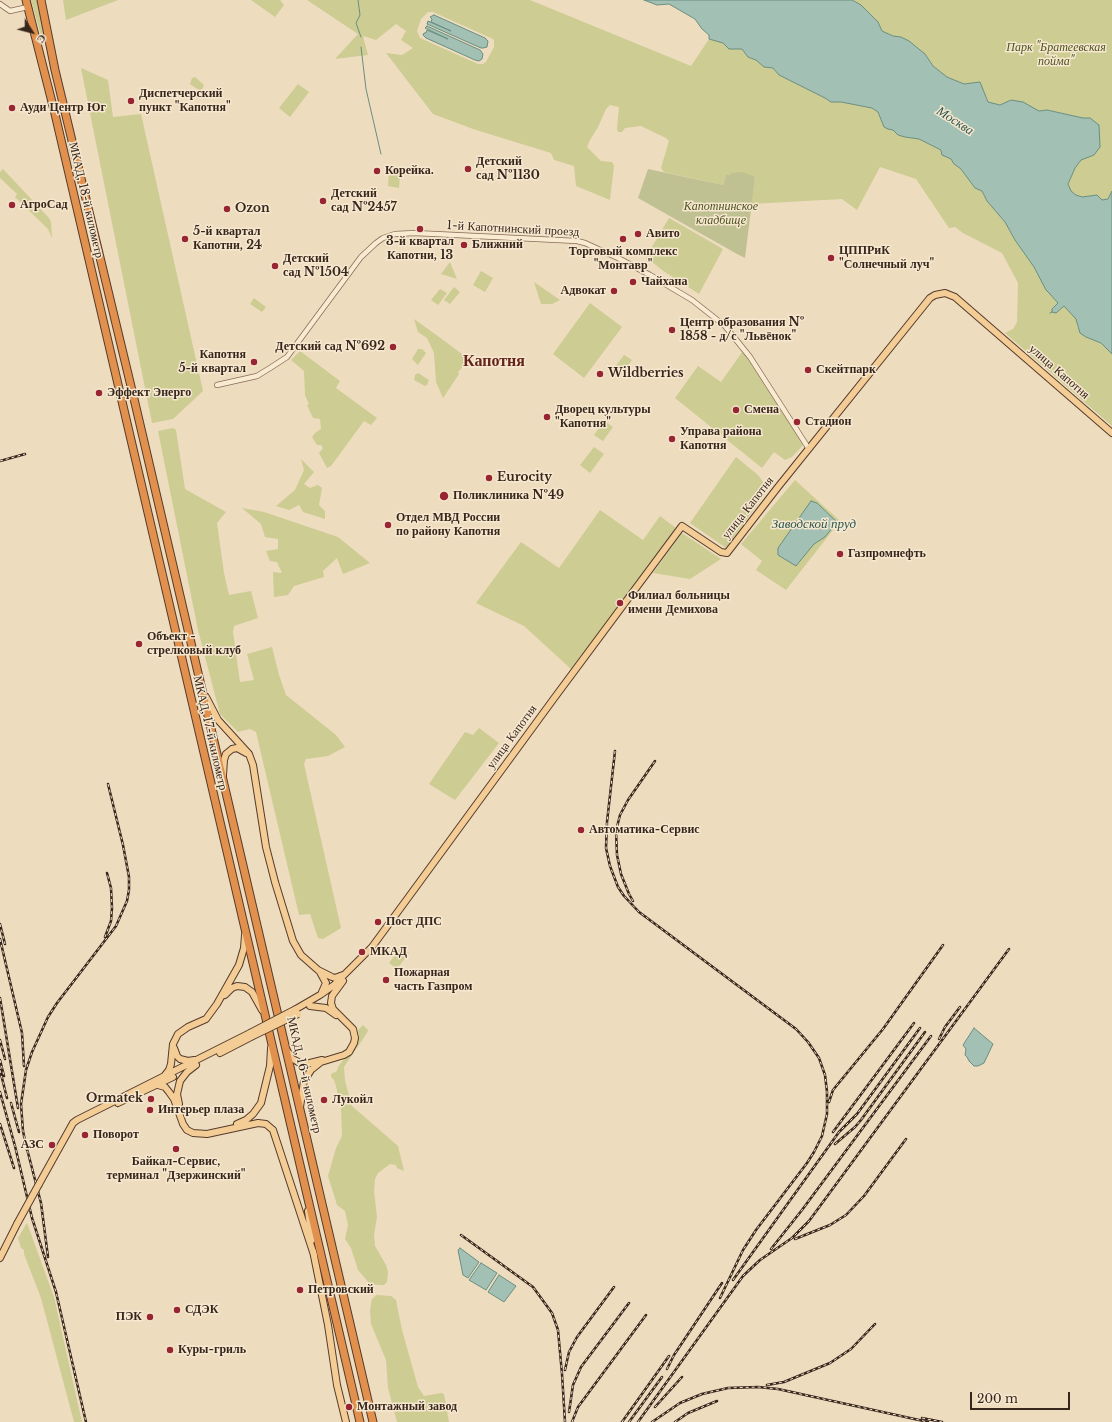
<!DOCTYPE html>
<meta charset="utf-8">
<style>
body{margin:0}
#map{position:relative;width:1112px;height:1422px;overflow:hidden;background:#eedcbf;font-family:"Libre Baskerville",serif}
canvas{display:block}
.north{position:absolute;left:12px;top:12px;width:40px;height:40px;-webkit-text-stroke:3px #f6e7cf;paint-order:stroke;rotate:126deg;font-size:11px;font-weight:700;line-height:16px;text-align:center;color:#37261c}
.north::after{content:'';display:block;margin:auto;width:14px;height:18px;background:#37261c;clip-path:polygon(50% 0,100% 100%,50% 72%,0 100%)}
.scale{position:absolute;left:970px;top:1392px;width:100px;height:18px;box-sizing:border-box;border:2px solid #37261c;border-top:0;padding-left:5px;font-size:12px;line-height:14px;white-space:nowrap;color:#37261c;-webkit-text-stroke:3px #f6e7cf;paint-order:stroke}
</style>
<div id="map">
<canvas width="1112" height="1422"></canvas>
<div class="north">С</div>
<div class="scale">200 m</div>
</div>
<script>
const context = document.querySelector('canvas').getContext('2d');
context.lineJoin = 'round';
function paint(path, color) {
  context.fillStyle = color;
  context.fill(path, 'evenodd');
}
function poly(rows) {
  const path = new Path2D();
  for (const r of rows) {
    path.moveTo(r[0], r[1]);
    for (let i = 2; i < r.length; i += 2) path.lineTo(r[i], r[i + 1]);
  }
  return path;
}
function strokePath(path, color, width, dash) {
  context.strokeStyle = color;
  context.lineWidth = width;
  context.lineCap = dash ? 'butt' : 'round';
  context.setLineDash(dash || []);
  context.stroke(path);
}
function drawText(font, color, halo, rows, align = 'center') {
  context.font = font + ' "Libre Baskerville",serif';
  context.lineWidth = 3;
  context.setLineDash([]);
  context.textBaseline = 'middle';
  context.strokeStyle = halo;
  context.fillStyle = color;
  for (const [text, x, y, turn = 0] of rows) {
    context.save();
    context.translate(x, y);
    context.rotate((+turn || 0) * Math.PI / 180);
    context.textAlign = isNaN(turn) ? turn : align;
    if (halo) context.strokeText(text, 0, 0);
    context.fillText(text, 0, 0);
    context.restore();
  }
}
paint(poly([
 [31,0,37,0,45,42,43,43],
 [63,0,118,0,66,20],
 [251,0,280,0,284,5,275,17],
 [307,0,530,0,691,66,709,39,723,43,729,49,742,49,748,57,756,60,764,67,773,68,779,75,825,98,831,102,841,102,872,108,878,112,884,127,893,130,898,135,905,137,919,139,941,150,946,157,951,159,954,164,961,169,975,187,982,191,987,201,1005,222,1015,240,1034,267,1040,279,1058,303,1056,313,1064,306,1077,319,1077,326,1086,337,1101,343,1112,354,1112,426,1005,333,1013,329,1017,322,1018,283,1002,253,963,233,955,227,949,228,916,179,880,167,857,210,842,199,751,204,755,177,726,175,723,185,664,172,661,168,669,141,666,138,641,126,625,128,622,132,618,132,617,129,619,107,610,105,606,109,598,127,590,140,587,147,601,161,612,162,614,166,610,200,576,186,574,166,554,160,551,153,473,129,433,114,386,53,402,55,413,48,401,40,406,31,396,24,376,40,363,36,368,55,335,59,358,34],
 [428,12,433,12,493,39,494,41,494,47,486,62,483,64,478,64,420,38,417,31,421,19],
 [852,0,1112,0,1112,191,1108,199,1102,201,1097,195,1082,197,1076,195,1071,191,1068,184,1075,168,1081,160,1094,155,1090,118,1083,118,1047,110,1039,111,1011,100,1000,105,988,102,980,82,964,84,947,77,933,66,925,54,901,37,893,36,882,31,878,22,861,5],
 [81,68,108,80,113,117,141,114,203,391,173,419,152,423],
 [195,77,204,85,202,90,199,90,190,84,192,78],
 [298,84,309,92,290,117,279,108],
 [3,169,49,218,51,222,52,238,48,229,15,197,17,194,0,178,0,172],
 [389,173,400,174,399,188,388,186],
 [669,218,723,249,699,294,662,270,646,257],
 [450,262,457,279,441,274],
 [481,271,493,278,485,292,473,285],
 [534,282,560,300,552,304,541,304],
 [454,287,460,292,450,304,444,300],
 [440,289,447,293,438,305,431,300],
 [254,298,266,307,262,312,250,304],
 [590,303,622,327,584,378,553,354],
 [414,319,446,342,467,358,468,361,458,372,459,374,443,398,436,382,434,353,427,338,418,332],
 [418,349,422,349,426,353,418,365,412,359],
 [300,351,340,381,336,388,377,418,371,425,364,421,331,466,327,468,319,453,323,448,321,445,317,445,312,437,315,433,321,429,320,419,313,418,307,405,309,404,305,395,304,371,291,360],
 [743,351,804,444,792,457,785,460,774,452,762,468,675,398,698,366,721,382],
 [624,355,632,360,620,376,612,371],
 [418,373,429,380,427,385,425,386,414,380,415,375],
 [604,421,613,427,603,441,594,435],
 [173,428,176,430,185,489,226,512,217,523,224,573,229,595,251,591,258,618,234,626,233,632,240,682,254,680,247,654,272,647,279,675,286,695,336,735,345,747,328,756,306,759,304,764,341,928,323,939,318,938,310,914,299,915,256,732,250,729,238,732,220,714,198,630,158,431],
 [594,447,604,454,590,473,580,465],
 [736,457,758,475,763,482,770,487,726,548,690,523],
 [301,459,314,472,304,484,310,488,318,485,322,488,319,505,325,511,325,519,303,512,299,505,289,510,276,506,295,490,304,470],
 [795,480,840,521,786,590,756,570,762,561,741,544],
 [242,508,264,512,338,537,370,563,343,574,337,558,323,571,324,577,294,586,288,595,274,597,273,572,282,573,277,562,270,561,266,551,278,549,278,539,265,537,261,524],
 [600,510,643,540,660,516,676,528,571,669,524,626,476,603,521,542,559,568],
 [682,533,721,559,690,579,653,573],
 [479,728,499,743,455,800,429,784,465,732,473,735],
 [401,947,409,953,397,969,389,963],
 [363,1025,368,1030,367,1033,344,1067,345,1081,352,1106,398,1146,404,1171,397,1168,396,1165,390,1164,378,1173,375,1179,374,1191,377,1217,374,1235,375,1246,386,1265,388,1272,387,1282,384,1285,380,1285,370,1284,358,1270,351,1248,345,1239,348,1225,345,1211,337,1205,328,1176,336,1148,342,1136,341,1108,336,1086,334,1080,331,1077,331,1074,337,1071,338,1067,346,1056,352,1052,356,1047,359,1037,358,1030],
 [27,1223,54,1297,82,1422,74,1422,41,1298,24,1254,24,1250,21,1248,18,1238],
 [377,1295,391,1296,396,1300,402,1330,418,1387,424,1396,441,1393,444,1394,449,1422,397,1422,388,1388,386,1360,371,1324,370,1310,372,1299]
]), '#cccc93');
paint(poly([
 [648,169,723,185,726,175,730,175,731,173,742,172,755,177,745,258,737,254,638,198]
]), '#c0c193');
const water = poly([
 [644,0,852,0,861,5,878,22,882,31,893,36,901,37,909,41,925,54,933,66,947,77,964,84,980,82,988,102,1000,105,1011,100,1023,102,1039,111,1047,110,1083,118,1090,118,1099,125,1100,147,1094,155,1081,160,1075,168,1068,184,1071,191,1076,195,1082,197,1097,195,1102,200,1108,199,1112,191,1112,354,1101,343,1086,337,1080,333,1076,319,1064,306,1056,313,1052,312,1052,309,1058,303,1049,293,1046,290,1034,267,1015,240,1005,222,987,201,982,191,975,188,961,169,954,164,951,159,942,155,941,150,919,139,905,137,898,135,893,130,888,129,884,127,878,112,872,108,841,102,831,102,825,98,779,75,773,68,764,67,756,60,748,57,742,49,729,49,723,43,709,39,709,35,702,29,695,19,669,4,657,5,644,0],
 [434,15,485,38,488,41,487,47,483,48,481,48,427,24,428,21,451,31,431,22,432,19,430,17,434,15],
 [427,26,480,50,483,54,482,59,479,61,475,60,426,38,423,35,424,33,426,33,427,30,448,39,425,28,427,26],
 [811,501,817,503,837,522,825,537,814,544,796,566,778,555,778,548,811,501],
 [974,1028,993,1044,984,1063,978,1066,974,1066,969,1061,967,1057,965,1055,966,1049,963,1045,974,1028],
 [460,1248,479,1262,468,1278,463,1275,458,1250,460,1248],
 [481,1263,497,1273,486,1290,469,1280,481,1263],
 [499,1275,516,1286,504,1302,488,1292,499,1275]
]);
paint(water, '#a2c0b4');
strokePath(water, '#698e81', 1);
strokePath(poly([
 [358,0,360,15,356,23,361,37],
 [361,47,366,89,381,154],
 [1050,313,1052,312]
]), '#698e81', 1);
const minor = poly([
 [0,4,10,11,28,7],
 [217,385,257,376,270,368,287,357,361,257,376,243,383,238,395,234,415,233,577,241,585,243,618,258,650,275,692,300,725,326,750,357,809,449]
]);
const major = poly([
 [206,697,218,720,249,754,253,765,266,847,275,882,293,941,301,955,318,970,332,977,335,978,343,975],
 [223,775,224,760,226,754,232,749,237,748,246,753],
 [320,972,326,983,322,992],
 [225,995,232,988,237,986,245,987,252,992,262,1010],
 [310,1006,326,1008,336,1015],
 [296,1009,320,995,334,985,372,947,555,697,682,526,721,552,727,553,778,487,930,298,935,295,945,293,955,297,1112,433],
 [174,1048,177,1056,180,1059,188,1061,194,1060],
 [288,1052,291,1058,300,1063,306,1064,322,1060],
 [220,1053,251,1037],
 [165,1075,169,1070,171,1064,173,1044,178,1034,188,1027,206,1019,217,1004,239,965,244,948,245,935],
 [158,1085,165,1087,169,1092,174,1099,183,1124,187,1130,193,1133,207,1134,258,1123,266,1124,273,1130,314,1255],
 [118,1103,173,1077],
 [179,1104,177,1094,180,1081,187,1072,196,1065],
 [300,1107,304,1081,311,1070,321,1062,344,1055,349,1052,354,1043,355,1038,353,1029,333,1009,331,1003,332,996,343,981],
 [237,1124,246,1120,253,1114,261,1103,270,1066,271,1048],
 [39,1184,73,1123,77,1120,250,1033],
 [308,1211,312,1240],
 [313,1251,328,1325,337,1385,346,1422],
 [0,1258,17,1224]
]);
const highway = poly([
 [26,0,55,114,360,1422],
 [41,0,55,70,135,403,373,1422]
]);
strokePath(minor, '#876c57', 6);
strokePath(major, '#553b2c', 8);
strokePath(highway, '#553b2c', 9);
strokePath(minor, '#f9ead2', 4.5);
strokePath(major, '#f3cd95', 6);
strokePath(highway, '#e1914d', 7);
const rail = poly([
 [0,461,25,454],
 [615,751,607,822,606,848,610,866,618,887,624,896,639,912,796,1029,808,1042,819,1058,825,1075,827,1092,827,1114,822,1136,814,1152,807,1163,756,1230,743,1250,720,1298],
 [633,901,629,894,621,874,617,855,616,831,620,815,628,800,655,761],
 [0,924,5,944],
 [105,937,111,921,112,908,111,888,107,873],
 [0,939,22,1033,24,1066],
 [0,998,18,1108],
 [939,1039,945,1027,960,1007],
 [0,1040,5,1059],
 [0,1060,4,1076],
 [0,1070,7,1098],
 [0,1092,15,1146,32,1218,56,1292,86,1422],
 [829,1102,833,1090,883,1029,943,945],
 [11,1103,19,1132],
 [0,1124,14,1168],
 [833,1132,914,1023],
 [835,1144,855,1127,861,1120,925,1032],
 [26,1145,41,1203,48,1257],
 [27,1150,23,1131,21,1104,26,1070,32,1052,48,1017,57,1003,116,926,127,901,129,890,129,877,123,845,108,784],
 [461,1235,533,1287,552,1313,558,1330,562,1374,565,1422],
 [795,1239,830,1225,846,1215,864,1196,906,1139],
 [771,1249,802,1210,931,1036],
 [733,1280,839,1132,857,1114,920,1028],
 [667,1369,674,1355,722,1283],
 [565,1370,569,1352,577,1337,614,1287],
 [767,1385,784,1382,830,1363,851,1349,875,1324],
 [655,1407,682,1377],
 [569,1412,573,1385,581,1367,629,1303],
 [922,1418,942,1422],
 [572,1422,578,1407,646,1315],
 [622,1422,669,1356],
 [629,1422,662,1377],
 [638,1422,743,1276,760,1260,792,1238,809,1221,1009,949],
 [652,1422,680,1403,702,1394,728,1388,758,1387,778,1389,928,1422],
 [675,1422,688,1413,717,1401]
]);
strokePath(rail, '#37261c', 2.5);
strokePath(rail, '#f6e7cf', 1, [3]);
const majorBridge = poly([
 [250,1033,296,1009],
 [251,1037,298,1014],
 [17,1224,39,1184]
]);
strokePath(majorBridge, '#553b2c', 8, []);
strokePath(majorBridge, '#f3cd95', 6);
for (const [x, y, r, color] of [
 [131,101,4,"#972632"],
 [12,108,4,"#972632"],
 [468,169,4,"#972632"],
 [377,171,4,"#972632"],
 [323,201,4,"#972632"],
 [12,205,4,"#972632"],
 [227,209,4,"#972632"],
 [420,229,4,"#972632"],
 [638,234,4,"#972632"],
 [185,239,4,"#972632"],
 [623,239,4,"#972632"],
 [464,245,4,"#972632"],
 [831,258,4,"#972632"],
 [275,266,4,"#972632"],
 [633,282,4,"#972632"],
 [614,291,4,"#972632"],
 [672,330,4,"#972632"],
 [393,347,4,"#972632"],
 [254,362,4,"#972632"],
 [808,370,4,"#972632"],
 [600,374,4,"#972632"],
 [99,393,4,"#972632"],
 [736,410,4,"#972632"],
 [547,417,4,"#972632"],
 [797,422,4,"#972632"],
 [672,439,4,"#972632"],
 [489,478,4,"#972632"],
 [444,496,5,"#972632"],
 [388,525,4,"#972632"],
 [840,554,4,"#972632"],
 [620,603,4,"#972632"],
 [139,644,4,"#972632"],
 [581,830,4,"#972632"],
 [378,922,4,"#972632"],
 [362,952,4,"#972632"],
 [386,980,4,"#972632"],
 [151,1099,4,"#972632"],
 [324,1100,4,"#972632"],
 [150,1110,4,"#972632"],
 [85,1135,4,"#972632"],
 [52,1145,4,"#972632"],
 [176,1149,4,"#972632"],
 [300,1290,4,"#972632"],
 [177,1310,4,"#972632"],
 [150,1317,4,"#972632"],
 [170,1350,4,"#972632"],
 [349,1407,4,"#972632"]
]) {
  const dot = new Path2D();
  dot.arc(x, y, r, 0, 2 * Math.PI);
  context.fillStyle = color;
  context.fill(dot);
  strokePath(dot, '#f6e7cf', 1.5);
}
drawText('italic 12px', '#4c5322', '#f6e7cf', [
 ["Парк \"Братеевская",1056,48],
 ["пойма\"",1056,62],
 ["Капотнинское",721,207],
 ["кладбище",721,221]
]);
drawText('bold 12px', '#37261c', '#f6e7cf', [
 ["Диспетчерский",139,94],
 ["пункт \"Капотня\"",139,108],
 ["Ауди Центр Юг",20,108],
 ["Детский",476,162],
 ["сад №1130",476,176],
 ["Корейка.",385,171],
 ["Детский",331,194],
 ["сад №2457",331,208],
 ["АгроСад",20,205],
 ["Ozon",235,209],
 ["5-й квартал",193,232],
 ["Капотни, 24",193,246],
 ["Авито",646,234],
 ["3-й квартал",420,242,"center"],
 ["Капотни, 13",420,256,"center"],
 ["Ближний",472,245],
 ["ЦППРиК",839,251],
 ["\"Солнечный луч\"",839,265],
 ["Торговый комплекс",623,252,"center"],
 ["\"Монтавр\"",623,266,"center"],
 ["Детский",283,259],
 ["сад №1504",283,273],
 ["Чайхана",641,282],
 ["Адвокат",606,291,"right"],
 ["Центр образования №",680,323],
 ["1858 - д/с \"Львёнок\"",680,337],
 ["Детский сад №692",385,347,"right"],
 ["Капотня",246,355,"right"],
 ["5-й квартал",246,369,"right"],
 ["Скейтпарк",816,370],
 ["Wildberries",608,374],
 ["Эффект Энерго",107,393],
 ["Дворец культуры",555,410],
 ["\"Капотня\"",555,424],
 ["Смена",744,410],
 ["Стадион",805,422],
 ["Управа района",680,432],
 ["Капотня",680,446],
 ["Eurocity",497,478],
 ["Поликлиника №49",453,496],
 ["Отдел МВД России",396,518],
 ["по району Капотня",396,532],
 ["Газпромнефть",848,554],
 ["Филиал больницы",628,596],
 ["имени Демихова",628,610],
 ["Объект -",147,637],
 ["стрелковый клуб",147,651],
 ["Автоматика-Сервис",589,830],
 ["Пост ДПС",386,922],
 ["МКАД",370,952],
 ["Пожарная",394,973],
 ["часть Газпром",394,987],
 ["Ormatek",143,1099,"right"],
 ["Лукойл",332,1100],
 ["Интерьер плаза",158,1110],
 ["Поворот",93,1135],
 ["АЗС",44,1145,"right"],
 ["Байкал-Сервис,",176,1162,"center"],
 ["терминал \"Дзержинский\"",176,1176,"center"],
 ["Петровский",308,1290],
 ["СДЭК",185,1310],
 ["ПЭК",142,1317,"right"],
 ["Куры-гриль",178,1350],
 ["Монтажный завод",357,1407]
], 'left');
drawText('12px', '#37261c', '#f6e7cf', [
 ["МКАД, 18-й километр",86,200,77],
 ["1-й Капотнинский проезд",513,229,3],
 ["улица Капотня",1059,372,41],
 ["улица Капотня",748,508,-52],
 ["МКАД, 17-й километр",210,733,77],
 ["улица Капотня",512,737,-54],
 ["МКАД, 16-й километр",304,1075,77]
]);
drawText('italic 13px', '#2b5750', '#f6e7cf', [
 ["Москва",955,121,33],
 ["Заводской пруд",814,524]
]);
drawText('bold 16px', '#64231b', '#f6e7cf', [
 ["Капотня",494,361]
]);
</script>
